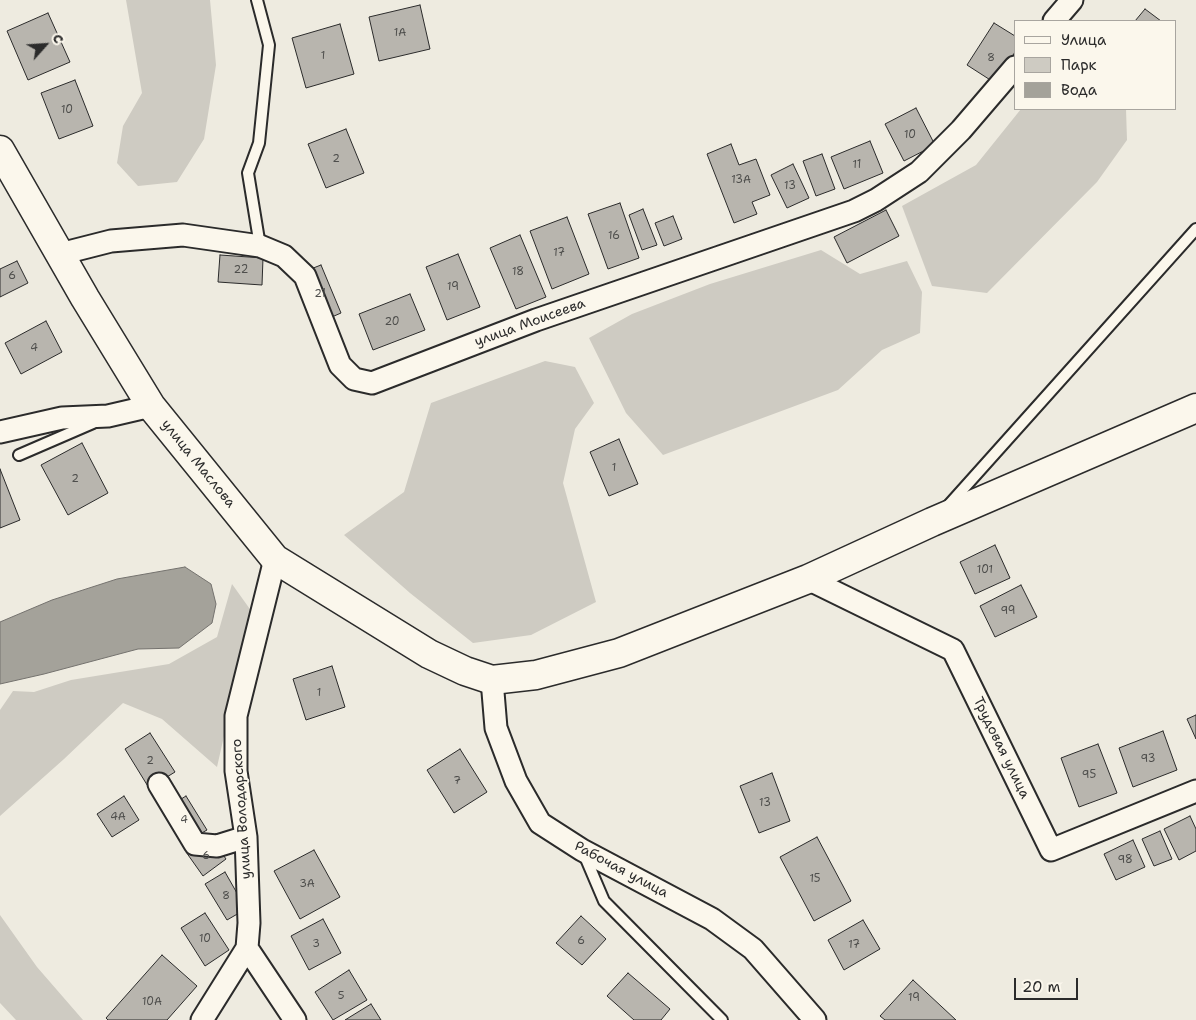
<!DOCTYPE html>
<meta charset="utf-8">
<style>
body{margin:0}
#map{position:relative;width:1196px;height:1020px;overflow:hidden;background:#eeebe0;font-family:"Shantell Sans",sans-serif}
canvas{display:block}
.legend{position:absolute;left:1014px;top:20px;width:162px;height:90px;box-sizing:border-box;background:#fbf7ec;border:1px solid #a8a59f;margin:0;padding:6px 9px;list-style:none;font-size:15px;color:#2b2b2b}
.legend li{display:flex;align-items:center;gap:10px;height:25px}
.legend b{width:25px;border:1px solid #a8a59f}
.north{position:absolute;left:20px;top:20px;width:50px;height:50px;-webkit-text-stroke:4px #fbf7ec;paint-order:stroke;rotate:64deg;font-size:14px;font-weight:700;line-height:20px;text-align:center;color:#2b2b2b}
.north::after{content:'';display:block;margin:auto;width:18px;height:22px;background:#2b2b2b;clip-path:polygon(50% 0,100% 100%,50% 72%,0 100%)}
.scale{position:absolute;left:1014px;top:978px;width:64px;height:22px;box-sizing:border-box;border:2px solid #2b2b2b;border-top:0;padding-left:6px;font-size:15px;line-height:18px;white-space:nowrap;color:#2b2b2b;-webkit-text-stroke:4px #fbf7ec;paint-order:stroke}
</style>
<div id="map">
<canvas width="1196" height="1020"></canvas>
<ul class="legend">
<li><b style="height:6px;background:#fbf7ec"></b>Улица</li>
<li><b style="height:14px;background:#cecbc2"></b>Парк</li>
<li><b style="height:14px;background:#a4a29a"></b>Вода</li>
</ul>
<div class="north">С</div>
<div class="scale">20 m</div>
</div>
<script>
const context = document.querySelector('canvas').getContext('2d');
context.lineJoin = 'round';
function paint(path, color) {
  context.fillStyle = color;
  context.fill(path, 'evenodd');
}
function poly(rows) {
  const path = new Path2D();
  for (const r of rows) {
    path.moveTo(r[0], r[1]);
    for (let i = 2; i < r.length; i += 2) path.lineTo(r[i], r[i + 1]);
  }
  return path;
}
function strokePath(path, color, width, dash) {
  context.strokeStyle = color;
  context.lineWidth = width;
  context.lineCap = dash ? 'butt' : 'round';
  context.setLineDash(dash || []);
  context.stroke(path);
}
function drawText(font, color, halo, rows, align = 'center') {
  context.font = font + ' "Shantell Sans",sans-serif';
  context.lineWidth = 4;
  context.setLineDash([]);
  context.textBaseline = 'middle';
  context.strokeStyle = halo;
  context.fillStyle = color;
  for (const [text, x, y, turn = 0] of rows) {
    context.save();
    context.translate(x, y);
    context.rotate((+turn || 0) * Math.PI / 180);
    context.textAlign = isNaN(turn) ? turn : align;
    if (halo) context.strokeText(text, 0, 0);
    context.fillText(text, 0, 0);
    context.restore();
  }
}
paint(poly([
 [126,0,210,0,216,65,204,139,177,182,138,186,117,163,123,126,142,93],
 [1021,109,1126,109,1127,140,1097,182,987,293,932,286,902,206,976,165],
 [821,250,860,274,907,261,922,292,920,333,882,350,838,390,663,455,626,413,589,338,632,314,710,284],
 [545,361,575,367,594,403,575,429,563,483,596,602,531,635,473,643,410,593,344,535,404,492,431,403],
 [232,584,252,612,217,767,162,719,123,703,64,759,0,816,0,710,13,691,34,692,71,680,169,664,217,637],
 [0,915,37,967,83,1020,16,1020,0,1003]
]), '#cecbc2');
const water = poly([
 [185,567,211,584,216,604,212,623,179,648,138,649,44,674,0,684,0,622,52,600,117,579,185,567]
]);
paint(water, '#a4a29a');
strokePath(water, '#74726e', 1);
const building = poly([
 [420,5,430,49,379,61,369,17,420,5],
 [1145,9,1161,21,1135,21,1145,9],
 [48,13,70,62,28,80,7,31,48,13],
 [994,23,1015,36,1015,52,995,83,967,65,994,23],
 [340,24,354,74,306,88,292,38,340,24],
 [75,80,93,126,59,139,41,93,75,80],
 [916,108,935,145,904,161,885,124,916,108],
 [346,129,364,173,326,188,308,144,346,129],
 [870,141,883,173,844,189,831,157,870,141],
 [731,144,739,165,756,159,770,195,752,202,757,214,734,223,707,154,731,144],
 [822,154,835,189,816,196,803,161,822,154],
 [793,164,809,198,787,208,771,175,793,164],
 [620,203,639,258,608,269,588,214,620,203],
 [643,209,657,245,642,250,629,215,643,209],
 [886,210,899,236,847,263,834,237,886,210],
 [673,216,682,239,664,246,655,223,673,216],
 [567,217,589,274,552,289,530,231,567,217],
 [520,235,546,297,516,309,490,248,520,235],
 [458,254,480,307,447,320,426,267,458,254],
 [220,255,263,258,262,285,218,282,220,255],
 [17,261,28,283,0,297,0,269,17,261],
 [321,265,341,313,318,323,298,274,321,265],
 [410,294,425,330,373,350,359,314,410,294],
 [46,321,62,352,21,374,5,343,46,321],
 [619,439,638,484,609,496,590,452,619,439],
 [82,443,108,493,68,515,41,465,82,443],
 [0,469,20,520,0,528,0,469],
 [995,545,1010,578,975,594,960,562,995,545],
 [1021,585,1037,617,995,637,980,606,1021,585],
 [332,666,345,707,306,720,293,679,332,666],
 [1196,715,1196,739,1187,719,1196,715],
 [1163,731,1177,770,1133,787,1119,748,1163,731],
 [150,733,175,772,149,788,125,749,150,733],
 [1098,744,1117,793,1079,807,1061,758,1098,744],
 [460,749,487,792,454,813,427,770,460,749],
 [772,773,790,821,759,833,740,786,772,773],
 [124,796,139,820,112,837,97,814,124,796],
 [186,796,207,830,182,844,162,811,186,796],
 [1190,816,1196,829,1196,851,1179,860,1164,829,1190,816],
 [1160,831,1172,859,1154,866,1142,839,1160,831],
 [210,836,226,859,203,876,186,852,210,836],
 [817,837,851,901,814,921,780,857,817,837],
 [1133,840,1145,867,1116,880,1104,854,1133,840],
 [314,850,340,897,300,919,274,871,314,850],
 [225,872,246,909,227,920,205,884,225,872],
 [205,913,229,950,205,966,181,928,205,913],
 [581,916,606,939,582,965,556,943,581,916],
 [323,919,341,953,309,970,291,936,323,919],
 [863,920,880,949,844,970,828,940,863,920],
 [162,955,197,986,167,1020,108,1020,106,1018,162,955],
 [349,970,367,1000,333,1020,315,992,349,970],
 [628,973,670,1009,661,1020,634,1020,607,996,628,973],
 [913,980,956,1020,885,1020,880,1016,913,980],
 [371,1004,381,1020,345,1020,371,1004]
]);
paint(building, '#b8b5ae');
strokePath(building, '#2b2b2b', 1);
const service = poly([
 [257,0,269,45,259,143,248,173,260,246],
 [19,455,93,423],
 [947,507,1196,229],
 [584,854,604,901,722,1020]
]);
const minor = poly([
 [1054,21,1072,0],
 [60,254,111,241,183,235,260,246,284,256,305,276,340,365,354,379,372,383,536,320,854,211,876,200,919,172,961,130,1015,67],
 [0,432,62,418,108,416,151,406],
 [808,579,953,650,1051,850,1196,791],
 [492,680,496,728,516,781,540,823,582,850,712,919,753,949,815,1020],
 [159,784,195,844,217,846,246,837],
 [247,948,295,1020],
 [202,1020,247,948,249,923,246,837,236,771,236,716,275,559]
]);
const secondary = poly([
 [0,150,85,298,151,406,275,559,429,654,465,671,492,680,536,675,619,653,808,579,932,522,1196,408]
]);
strokePath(service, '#2b2b2b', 14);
strokePath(minor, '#2b2b2b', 25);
strokePath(secondary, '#2b2b2b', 31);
strokePath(service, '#fbf7ec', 10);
strokePath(minor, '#fbf7ec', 21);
strokePath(secondary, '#fbf7ec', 28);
drawText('11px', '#4e4e4c', null, [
 ["1А",400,33],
 ["1",323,56],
 ["8",991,58],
 ["10",67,110],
 ["10",910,135],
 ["2",336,159],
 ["11",857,165],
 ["13А",741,180],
 ["13",790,186],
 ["16",614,236],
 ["17",559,253],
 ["22",241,270],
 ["18",518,272],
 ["6",12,276],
 ["19",453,287],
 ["21",320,294],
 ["20",392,322],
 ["4",34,348],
 ["1",614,468],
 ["2",75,479],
 ["101",985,570],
 ["99",1008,611],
 ["1",319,693],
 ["93",1148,759],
 ["2",150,761],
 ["95",1089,775],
 ["7",457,781],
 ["13",765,803],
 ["4А",118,817],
 ["4",184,820],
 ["6",206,856],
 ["98",1125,860],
 ["15",815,879],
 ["3А",307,884],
 ["8",226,896],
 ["10",205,939],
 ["6",581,941],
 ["3",316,944],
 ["17",854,945],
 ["5",341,996],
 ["19",914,998],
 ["10А",152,1002]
]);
drawText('14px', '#2b2b2b', '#fbf7ec', [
 ["улица Моисеева",530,323,-20],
 ["улица Маслова",198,464,51],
 ["Трудовая улица",1001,748,64],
 ["улица Володарского",242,809,-94],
 ["Рабочая улица",621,870,28]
]);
</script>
